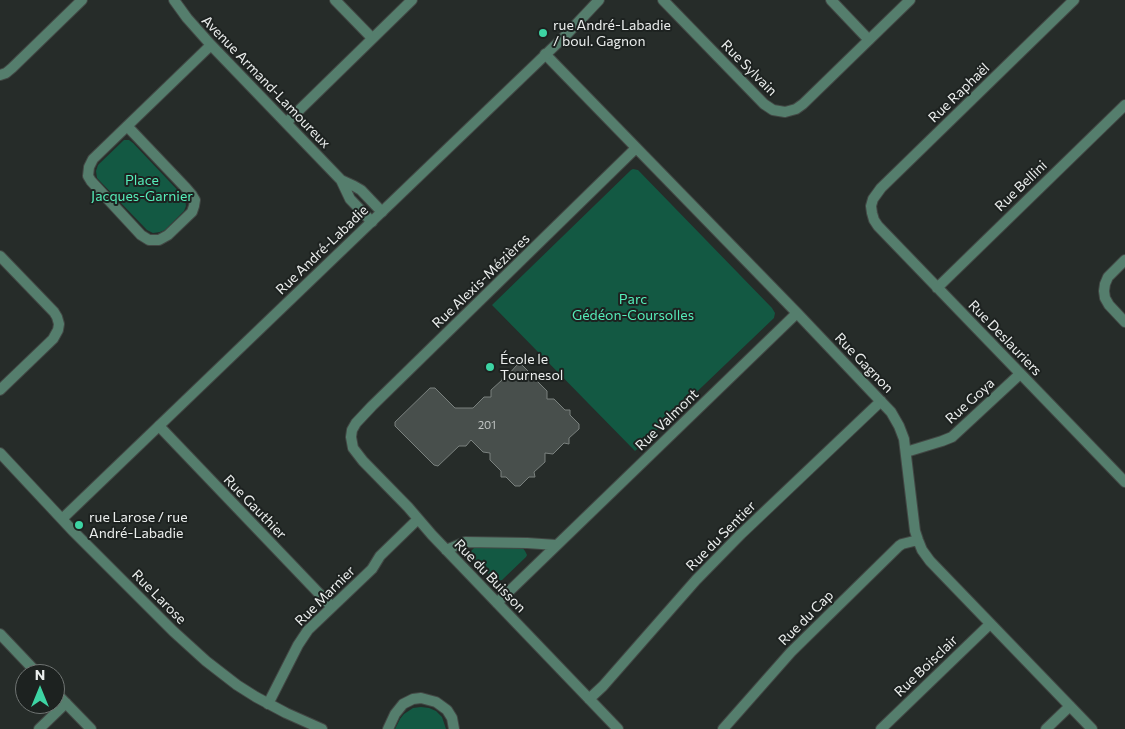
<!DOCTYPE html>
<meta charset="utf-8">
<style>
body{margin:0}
#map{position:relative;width:1125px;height:729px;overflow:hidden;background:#262c29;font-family:Commissioner,sans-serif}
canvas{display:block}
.north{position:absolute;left:15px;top:664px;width:50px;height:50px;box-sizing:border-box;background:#1d2220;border:1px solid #6f7472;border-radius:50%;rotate:0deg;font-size:14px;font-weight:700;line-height:20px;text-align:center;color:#ebeeed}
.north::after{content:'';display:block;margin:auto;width:18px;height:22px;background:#3dd4a3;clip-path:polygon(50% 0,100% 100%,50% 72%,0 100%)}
</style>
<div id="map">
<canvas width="1125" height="729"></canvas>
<div class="north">N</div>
</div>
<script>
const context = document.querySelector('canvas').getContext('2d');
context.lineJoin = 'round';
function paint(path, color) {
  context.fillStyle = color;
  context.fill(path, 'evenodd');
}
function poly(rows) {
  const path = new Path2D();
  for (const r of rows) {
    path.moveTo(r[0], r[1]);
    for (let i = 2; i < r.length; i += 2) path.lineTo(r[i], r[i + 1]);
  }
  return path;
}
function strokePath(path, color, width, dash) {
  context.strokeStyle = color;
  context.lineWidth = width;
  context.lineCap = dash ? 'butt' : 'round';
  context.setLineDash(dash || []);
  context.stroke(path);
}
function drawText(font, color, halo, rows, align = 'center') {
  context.font = font + ' Commissioner,sans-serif';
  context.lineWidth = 4;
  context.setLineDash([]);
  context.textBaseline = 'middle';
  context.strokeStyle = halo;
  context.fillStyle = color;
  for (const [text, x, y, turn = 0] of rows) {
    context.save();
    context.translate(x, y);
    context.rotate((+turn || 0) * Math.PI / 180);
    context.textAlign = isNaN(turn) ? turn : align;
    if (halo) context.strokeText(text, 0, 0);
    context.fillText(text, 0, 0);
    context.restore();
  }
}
paint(poly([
 [124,140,129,140,133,143,185,198,186,206,184,211,165,230,160,232,153,233,147,230,97,178,96,171,98,165],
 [633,169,638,170,772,308,775,313,774,318,635,451,492,305,631,170],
 [476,546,522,547,525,551,527,555,526,557,502,580,497,581,493,579,471,556,471,551],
 [421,707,429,708,436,711,442,717,446,729,395,729,400,719,404,714,413,708]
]), '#135943');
const building = poly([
 [517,365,522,365,532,375,536,375,536,380,547,391,547,399,554,399,565,410,570,410,570,415,579,424,579,429,569,438,569,444,564,443,553,454,545,453,545,462,534,472,535,477,529,477,520,486,515,486,506,477,501,477,501,471,490,460,490,453,483,452,471,440,466,446,459,446,438,466,434,465,395,426,395,422,430,388,435,388,455,408,473,408,484,397,491,397,491,390,502,380,503,375,508,375,517,365]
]);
paint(building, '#484f4c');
strokePath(building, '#7a817e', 1);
const minor = poly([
 [174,0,187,18,211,45,341,180,350,199,372,222],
 [335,0,372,38],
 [663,0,764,104,773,110,785,112,796,109,803,104,910,0],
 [831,0,869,40],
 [1074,0,881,188,873,199,871,206,872,213,874,220,878,226,1125,482],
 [545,54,797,313,891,412,899,426,904,439,915,531,918,540,922,550,930,561,1092,729],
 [0,75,6,73,12,68,82,0],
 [286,123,412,0],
 [128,127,186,188,192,195,195,200,194,206,192,212,168,235,159,240,149,240,141,235,91,181,88,176,89,167,93,159,211,45],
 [341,180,354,186,361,190,382,212],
 [0,256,54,312,57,317,59,324,58,330,53,339,0,390],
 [1125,260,1108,277,1105,284,1104,291,1105,298,1109,305,1125,322],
 [937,288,1125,105],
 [159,426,332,607],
 [906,452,942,441,952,437,1020,374],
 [446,550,465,542,527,543,556,545],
 [497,603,797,313],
 [0,634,38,674],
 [55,692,91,729],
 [589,699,603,686,696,580,741,534,881,401],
 [268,704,298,645,308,630,372,569,380,556,418,519],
 [39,729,66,703],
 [388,729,395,714,403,704,413,699,421,698,436,702,447,710,452,718,454,729],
 [618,729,432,535,408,507,363,461,353,448,351,437,352,430,356,423,372,406,636,148],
 [723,729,791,652,899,546,902,544,918,540],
 [881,729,990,624],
 [1046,729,1070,706]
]);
const tertiary = poly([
 [0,453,73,531,173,631,206,661,237,685,256,697,286,713,322,729],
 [62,519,567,34,599,0]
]);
strokePath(minor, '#424744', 12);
strokePath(tertiary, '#424744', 12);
strokePath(minor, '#557e6d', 10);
strokePath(tertiary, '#557e6d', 10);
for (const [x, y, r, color] of [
 [543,33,5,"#3dd4a3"],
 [490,367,5,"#3dd4a3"],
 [79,525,5,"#3dd4a3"]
]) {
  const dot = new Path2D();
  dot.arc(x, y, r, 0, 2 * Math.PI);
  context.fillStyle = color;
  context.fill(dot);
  strokePath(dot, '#1d2220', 2);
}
drawText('11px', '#c2c6c5', null, [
 ["201",487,425]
]);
drawText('14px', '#ebeeed', '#1d2220', [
 ["rue André-Labadie",553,25],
 ["/ boul. Gagnon",553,41],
 ["École le",500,359],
 ["Tournesol",500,375],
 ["rue Larose / rue",89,517],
 ["André-Labadie",89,533]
], 'left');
drawText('14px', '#ebeeed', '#1d2220', [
 ["Rue Sylvain",749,68,45],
 ["Avenue Armand-Lamoureux",266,82,46],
 ["Rue Raphaël",959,93,-44],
 ["Rue Bellini",1021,186,-44],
 ["Rue André-Labadie",322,250,-44],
 ["Rue Alexis-Mézières",481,281,-44],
 ["Rue Deslauriers",1005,338,46],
 ["Rue Gagnon",864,363,46],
 ["Rue Goya",970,401,-42],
 ["Rue Valmont",667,420,-44],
 ["Rue Gauthier",255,507,46],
 ["Rue du Sentier",721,536,-45],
 ["Rue du Buisson",490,576,46],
 ["Rue Marnier",325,596,-45],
 ["Rue Larose",159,597,45],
 ["Rue du Cap",806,618,-45],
 ["Rue Boisclair",926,666,-44]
]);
drawText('14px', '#55edb9', '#1d2220', [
 ["Place",142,180],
 ["Jacques-Garnier",142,196],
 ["Parc",633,299],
 ["Gédéon-Coursolles",633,315]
]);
</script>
